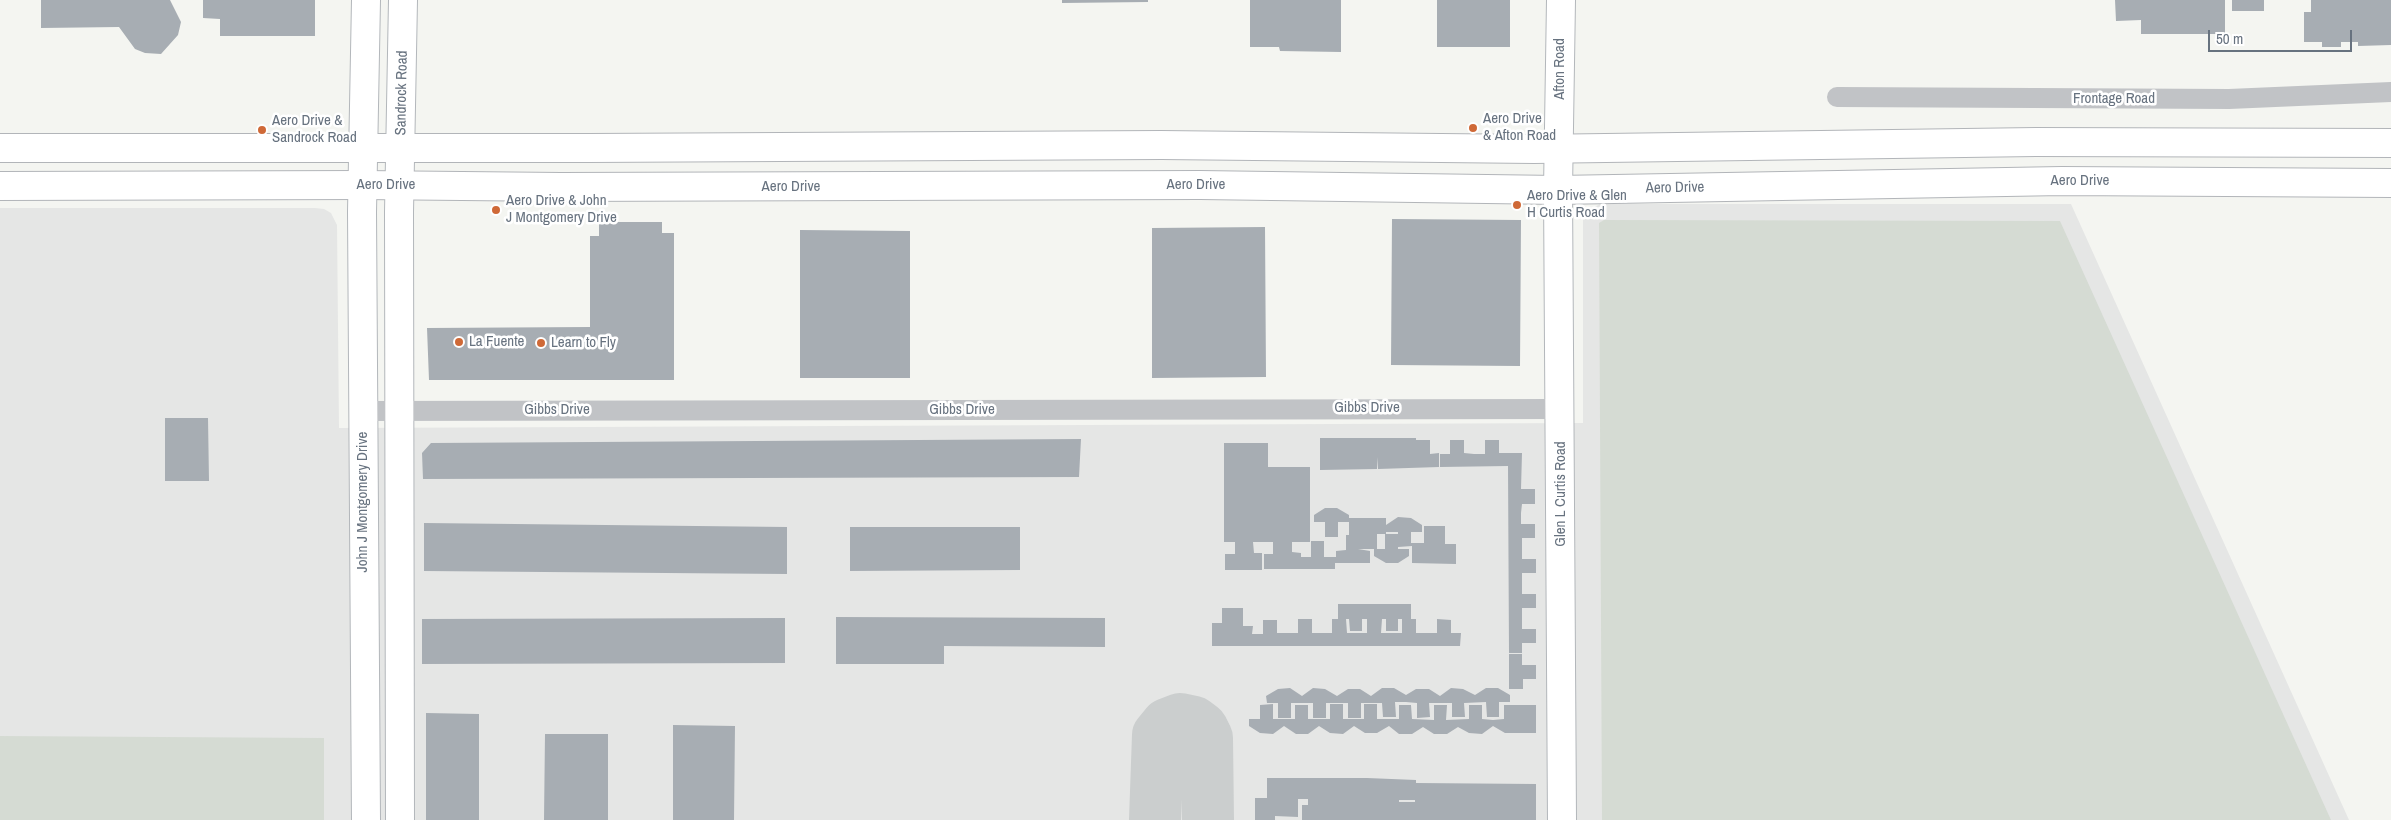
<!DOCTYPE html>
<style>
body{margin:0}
#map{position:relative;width:2391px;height:820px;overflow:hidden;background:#f4f5f1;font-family:"Archivo Narrow",sans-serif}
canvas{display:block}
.scale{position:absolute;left:2208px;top:30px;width:144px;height:22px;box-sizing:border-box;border:2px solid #67727f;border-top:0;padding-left:6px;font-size:15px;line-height:18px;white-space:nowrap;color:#67727f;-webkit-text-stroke:4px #fff;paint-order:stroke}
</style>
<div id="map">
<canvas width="2391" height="820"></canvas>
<div class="scale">50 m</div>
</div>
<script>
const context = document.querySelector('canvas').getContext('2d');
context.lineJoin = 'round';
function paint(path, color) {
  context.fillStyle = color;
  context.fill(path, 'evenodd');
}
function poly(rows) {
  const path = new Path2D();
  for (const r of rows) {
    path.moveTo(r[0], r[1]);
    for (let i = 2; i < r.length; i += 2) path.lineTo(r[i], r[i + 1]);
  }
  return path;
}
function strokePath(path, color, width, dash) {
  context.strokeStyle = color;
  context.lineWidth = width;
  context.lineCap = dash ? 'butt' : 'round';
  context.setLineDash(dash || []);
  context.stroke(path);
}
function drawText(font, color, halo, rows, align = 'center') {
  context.font = font + ' "Archivo Narrow",sans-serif';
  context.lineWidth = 5;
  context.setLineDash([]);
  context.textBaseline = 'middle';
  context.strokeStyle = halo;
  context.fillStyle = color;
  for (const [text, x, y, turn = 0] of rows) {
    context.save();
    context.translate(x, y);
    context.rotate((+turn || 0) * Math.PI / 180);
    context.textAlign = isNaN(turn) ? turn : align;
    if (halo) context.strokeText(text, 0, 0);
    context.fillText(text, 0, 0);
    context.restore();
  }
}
paint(poly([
 [1600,204,2071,204,2349,820,0,820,0,208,315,208,324,209,331,213,337,225,339,428,1583,423,1583,213]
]), '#e5e6e5');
paint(poly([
 [1604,220,2060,221,2331,820,1602,820,1599,223],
 [0,736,324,738,324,820,0,820]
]), '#d5dbd3');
strokePath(poly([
 [1155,820,1158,735,1167,724,1180,719,1194,722,1202,728,1207,738,1208,820]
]), '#cbcece', 52);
paint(poly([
 [41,0,170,0,181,22,178,35,161,54,145,53,135,49,119,27,41,28],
 [203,0,315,0,315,36,220,36,220,19,203,18],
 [1062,0,1148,0,1148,2,1062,3],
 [1250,0,1341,0,1341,52,1280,51,1279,47,1250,47],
 [1437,0,1510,0,1510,47,1437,47],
 [2115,0,2225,0,2225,34,2141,34,2141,20,2116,21],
 [2232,0,2264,0,2264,11,2232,11],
 [2311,0,2391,0,2391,45,2358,46,2358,42,2341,42,2341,47,2322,47,2322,42,2304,42,2304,12,2311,12],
 [1392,219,1521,220,1520,366,1391,365],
 [599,222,662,222,662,233,674,233,674,380,429,380,427,328,590,327,590,236,599,236],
 [1265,227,1266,377,1152,378,1152,228],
 [800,230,910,231,910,378,800,378],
 [165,418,208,418,209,481,165,481],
 [1320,438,1416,438,1416,440,1430,440,1430,454,1439,453,1439,467,1378,469,1377,457,1377,469,1320,470],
 [1081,439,1079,477,423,479,422,453,431,443],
 [1450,440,1464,440,1464,453,1474,454,1485,454,1485,440,1499,440,1499,453,1522,453,1521,489,1535,489,1535,504,1522,504,1521,513,1521,524,1535,524,1535,538,1522,538,1522,559,1536,559,1536,573,1522,573,1522,594,1536,594,1536,608,1522,608,1522,629,1536,629,1536,643,1522,643,1522,653,1509,653,1508,466,1440,467,1440,454,1450,454],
 [1224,443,1268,443,1268,467,1310,467,1310,542,1292,542,1292,552,1301,553,1301,557,1311,557,1311,541,1324,541,1324,557,1336,557,1336,551,1346,550,1346,535,1349,535,1349,522,1338,522,1338,537,1325,537,1325,522,1314,522,1314,515,1325,508,1337,508,1349,515,1349,518,1386,518,1386,525,1398,517,1411,518,1422,525,1422,532,1411,532,1411,543,1424,543,1424,526,1445,526,1445,544,1456,544,1456,564,1412,563,1412,546,1398,547,1398,549,1409,549,1409,556,1398,563,1386,563,1374,556,1374,549,1358,549,1370,551,1370,563,1335,563,1335,569,1264,569,1264,554,1273,554,1273,542,1253,542,1254,553,1262,553,1262,570,1225,570,1225,554,1235,554,1235,542,1224,542],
 [1386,532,1398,532,1398,534,1386,534],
 [1377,534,1385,534,1385,549,1377,549],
 [424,523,787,527,787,574,424,571],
 [850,527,1020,527,1020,570,850,571],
 [1338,604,1411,604,1411,619,1416,619,1416,633,1437,633,1437,619,1451,620,1451,633,1461,633,1460,646,1212,646,1212,623,1222,623,1222,608,1243,608,1243,626,1253,626,1252,634,1263,634,1263,620,1277,620,1277,633,1298,633,1298,619,1312,619,1312,633,1321,633,1321,641,1321,633,1332,633,1332,619,1338,619],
 [1346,619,1349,619,1350,631,1362,631,1362,619,1367,619,1367,633,1347,633],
 [1382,619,1386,619,1386,631,1398,631,1398,619,1402,619,1402,633,1381,633],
 [836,617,1105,618,1105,647,944,646,944,664,836,664],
 [785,618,785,663,422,664,422,619],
 [1509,654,1522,654,1522,665,1536,665,1536,679,1523,679,1523,689,1509,689],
 [1290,688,1302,696,1313,688,1325,689,1337,696,1348,689,1360,689,1371,696,1382,688,1394,688,1406,695,1416,689,1429,689,1440,696,1451,688,1463,689,1475,695,1486,688,1498,688,1510,695,1510,702,1499,702,1499,717,1487,717,1486,702,1464,703,1465,717,1452,717,1452,703,1429,703,1430,717,1417,718,1417,703,1406,702,1395,702,1396,717,1383,717,1382,703,1361,703,1361,718,1348,718,1348,703,1326,703,1326,718,1313,718,1313,703,1291,703,1291,718,1278,718,1278,703,1267,703,1266,696,1278,689],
 [1273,704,1273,719,1295,719,1295,705,1308,705,1308,719,1330,719,1330,704,1343,704,1343,719,1364,719,1364,704,1377,704,1377,719,1399,719,1399,705,1411,705,1412,719,1434,720,1434,705,1447,705,1446,720,1469,719,1469,705,1482,705,1482,719,1493,720,1504,719,1504,705,1536,705,1536,733,1505,733,1493,726,1482,734,1469,733,1458,727,1447,734,1434,734,1423,727,1412,734,1399,734,1389,726,1377,733,1365,733,1354,726,1343,734,1330,733,1319,726,1308,734,1296,734,1284,726,1273,734,1260,733,1249,726,1249,719,1260,719,1260,705],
 [426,713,479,714,479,820,426,820],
 [673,725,735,726,734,820,673,820],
 [545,734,608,734,608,820,544,820],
 [1267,778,1367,778,1416,780,1416,783,1536,784,1536,820,1302,820,1302,805,1308,805,1308,799,1298,799,1298,817,1275,816,1275,820,1255,820,1255,798,1267,798],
 [1399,800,1415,800,1415,802,1399,802]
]), '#a7adb3');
const secondary = poly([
 [366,0,362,212,366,820],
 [1561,0,1558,190,1562,820],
 [400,820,399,212,403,0]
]);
const primary = poly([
 [0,148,590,148,1161,145,1534,149,2036,142,2391,143],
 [0,186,363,185,561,187,1200,185,1558,190,2062,181,2391,183]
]);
strokePath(secondary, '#b3b7bb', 30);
strokePath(primary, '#b2b5b9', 30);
strokePath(poly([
 [1837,97,2229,99,2391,92],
 [363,411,1560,409]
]), '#c1c3c6', 20);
strokePath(secondary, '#fff', 28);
strokePath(primary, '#fff', 28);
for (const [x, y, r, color] of [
 [1473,128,5,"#cf6937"],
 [262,130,5,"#cf6937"],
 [1517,205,5,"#cf6937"],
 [496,210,5,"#cf6937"],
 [459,342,5,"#cf6937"],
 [541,343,5,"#cf6937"]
]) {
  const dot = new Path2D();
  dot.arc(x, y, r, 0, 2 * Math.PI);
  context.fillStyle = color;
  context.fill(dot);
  strokePath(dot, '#fff', 2);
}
drawText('15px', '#67727f', '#fff', [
 ["Afton Road",1560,69,-90],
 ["Sandrock Road",402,93,-89],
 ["Frontage Road",2114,99],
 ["Aero Drive",2080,181],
 ["Aero Drive",386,185],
 ["Aero Drive",1196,185],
 ["Aero Drive",791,187],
 ["Aero Drive",1675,188,-1],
 ["Gibbs Drive",1367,408],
 ["Gibbs Drive",557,410],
 ["Gibbs Drive",962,410],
 ["Glen L Curtis Road",1561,494,-90],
 ["John J Montgomery Drive",363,502,-90]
]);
drawText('15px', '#67727f', '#fff', [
 ["Aero Drive",1483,119],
 ["& Afton Road",1483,136],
 ["Aero Drive &",272,121],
 ["Sandrock Road",272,138],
 ["Aero Drive & Glen",1527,196],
 ["H Curtis Road",1527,213],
 ["Aero Drive & John",506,201],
 ["J Montgomery Drive",506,218],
 ["La Fuente",469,342],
 ["Learn to Fly",551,343]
], 'left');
</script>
